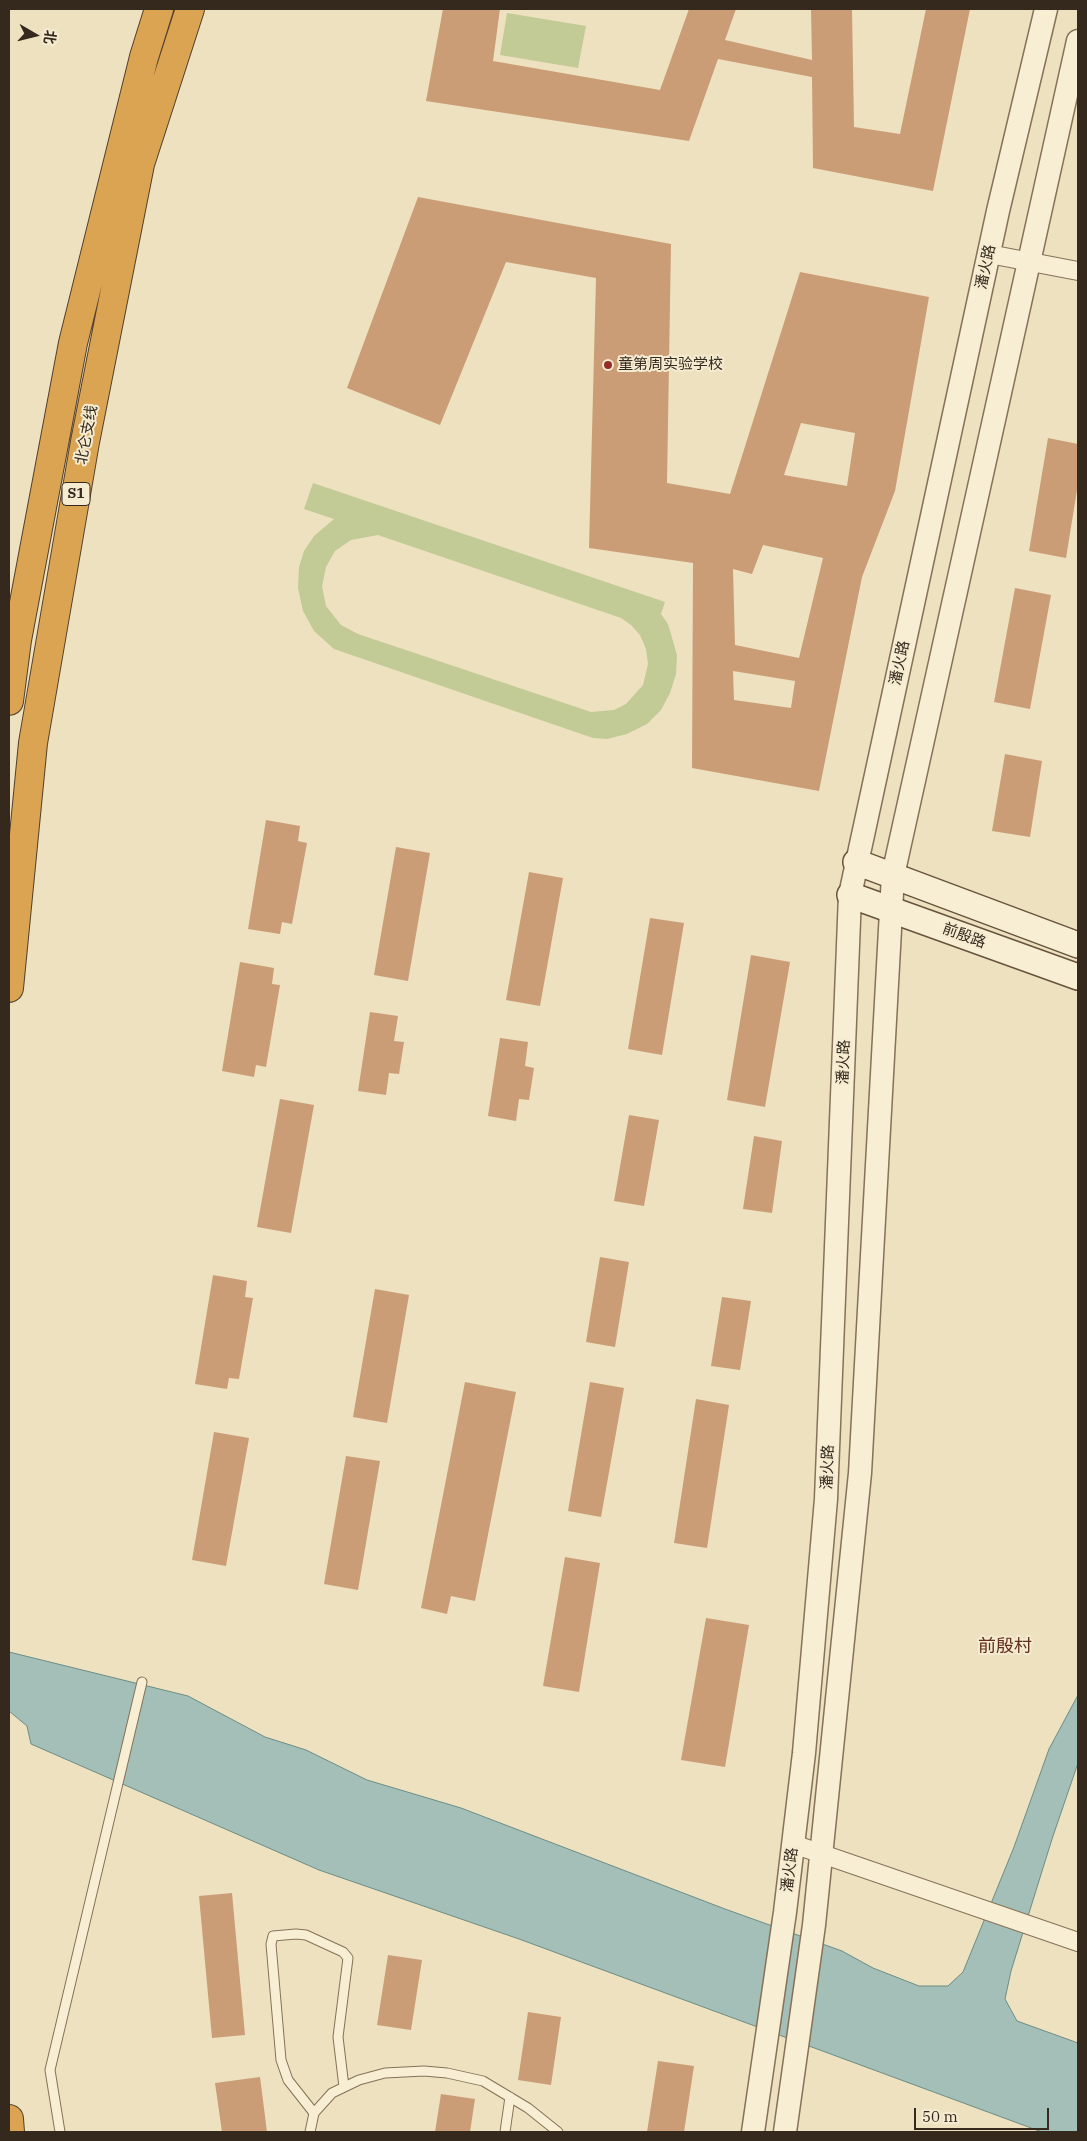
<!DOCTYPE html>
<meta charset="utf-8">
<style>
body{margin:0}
#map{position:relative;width:1087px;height:2141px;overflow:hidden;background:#ede1c0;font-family:"IBM Plex Serif","Noto Sans SC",serif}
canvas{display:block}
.frame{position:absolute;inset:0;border:10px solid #35291d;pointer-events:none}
.north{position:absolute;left:10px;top:10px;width:50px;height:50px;-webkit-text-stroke:4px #f4ebd0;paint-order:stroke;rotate:98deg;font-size:14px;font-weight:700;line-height:20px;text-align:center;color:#35291d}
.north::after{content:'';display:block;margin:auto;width:18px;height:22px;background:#35291d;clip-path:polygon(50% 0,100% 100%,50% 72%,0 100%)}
.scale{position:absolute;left:914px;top:2108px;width:135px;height:22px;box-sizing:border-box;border:2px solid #35291d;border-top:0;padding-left:6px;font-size:15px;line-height:18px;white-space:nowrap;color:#35291d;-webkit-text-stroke:4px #f4ebd0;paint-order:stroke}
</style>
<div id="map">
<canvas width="1087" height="2141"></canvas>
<div class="frame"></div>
<div class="north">北</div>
<div class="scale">50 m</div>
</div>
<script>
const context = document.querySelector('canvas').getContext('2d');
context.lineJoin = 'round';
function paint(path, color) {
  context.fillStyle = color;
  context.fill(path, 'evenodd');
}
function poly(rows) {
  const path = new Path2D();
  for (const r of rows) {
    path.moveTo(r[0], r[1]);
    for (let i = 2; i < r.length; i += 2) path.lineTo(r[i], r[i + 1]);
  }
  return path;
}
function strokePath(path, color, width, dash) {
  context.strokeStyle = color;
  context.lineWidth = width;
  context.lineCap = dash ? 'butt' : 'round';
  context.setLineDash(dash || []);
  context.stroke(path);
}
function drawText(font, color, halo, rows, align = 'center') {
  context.font = font + ' "IBM Plex Serif","Noto Sans SC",serif';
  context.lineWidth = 4;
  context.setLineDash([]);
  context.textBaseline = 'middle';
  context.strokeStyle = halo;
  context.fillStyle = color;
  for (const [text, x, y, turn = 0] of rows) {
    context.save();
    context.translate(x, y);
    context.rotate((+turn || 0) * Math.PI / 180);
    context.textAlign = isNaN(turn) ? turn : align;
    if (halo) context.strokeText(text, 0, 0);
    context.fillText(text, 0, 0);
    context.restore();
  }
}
paint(poly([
 [507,13,586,26,578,68,500,55],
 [313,483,665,602,661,614,668,624,677,655,676,674,670,693,661,710,647,724,627,734,607,739,593,738,334,649,314,631,303,611,298,588,299,567,304,551,314,536,334,519,304,509],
 [378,535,621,618,631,625,640,635,646,649,648,664,643,685,626,704,614,710,591,712,358,634,341,625,326,606,322,586,326,567,335,551,351,540]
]), '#c2ca95');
const water = poly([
 [9,1652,188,1696,265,1737,306,1750,367,1780,461,1808,725,1909,842,1951,873,1968,919,1986,948,1986,963,1972,1014,1847,1049,1749,1078,1695,1078,1763,1052,1839,1011,1971,1005,1999,1017,2021,1078,2043,1078,2132,1042,2132,519,1939,319,1870,31,1744,27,1726,9,1711,9,1652]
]);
paint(water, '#a3bfb8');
strokePath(water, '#6b8c85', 1);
paint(poly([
 [443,9,500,9,493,61,660,90,689,9,736,9,725,40,812,60,811,9,852,9,854,127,900,134,926,9,970,9,933,191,813,168,812,77,718,59,689,141,426,101],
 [418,197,671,244,667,483,730,494,800,272,929,297,895,491,862,577,819,791,692,768,693,563,589,548,596,278,506,262,440,425,347,388],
 [801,423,855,433,847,486,784,475],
 [763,545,823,558,799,658,735,645,733,569,752,574],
 [733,671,795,681,791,708,734,700],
 [1048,438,1078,444,1078,484,1066,558,1029,551],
 [1015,588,1051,595,1030,709,994,702],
 [1005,754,1042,761,1030,837,992,831],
 [266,820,300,826,298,841,307,843,292,924,282,922,280,934,248,929],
 [396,847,430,853,408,981,374,975],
 [529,872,563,878,540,1006,506,1000],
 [650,918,684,923,662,1055,628,1049],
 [751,955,790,962,765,1107,727,1100],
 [240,962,274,968,272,984,280,985,266,1067,256,1065,254,1077,222,1071],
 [370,1012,398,1016,394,1041,404,1042,399,1074,389,1073,386,1095,358,1091],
 [500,1038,528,1042,525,1066,534,1068,529,1100,519,1099,516,1121,488,1116],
 [280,1099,314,1105,291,1233,257,1227],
 [629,1115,659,1120,644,1206,614,1201],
 [754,1136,782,1141,772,1213,743,1209],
 [600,1257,629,1262,615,1347,586,1342],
 [213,1275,247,1281,245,1297,253,1298,239,1379,229,1378,227,1389,195,1384],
 [375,1289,409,1295,387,1423,353,1417],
 [722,1297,751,1301,740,1370,711,1366],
 [465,1382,516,1392,475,1601,451,1596,447,1614,421,1608],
 [590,1382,624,1388,601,1517,568,1511],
 [696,1399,729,1405,707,1548,674,1543],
 [214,1432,249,1438,226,1566,192,1560],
 [346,1456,380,1461,358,1590,324,1584],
 [565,1557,600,1563,579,1692,543,1686],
 [706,1618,749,1625,725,1767,681,1760],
 [232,1893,245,2035,212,2038,199,1896],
 [388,1955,422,1960,411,2030,377,2025],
 [528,2012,561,2017,551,2085,518,2080],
 [658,2061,694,2066,684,2132,647,2132],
 [260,2077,267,2132,222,2132,215,2083],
 [441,2094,475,2099,470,2132,435,2132]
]), '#ca9d77');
const service = poly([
 [314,2113,288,2080,281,2060,271,1944,273,1936,296,1934,306,1935,343,1952,348,1958,338,2037,344,2087],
 [60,2132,50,2070,142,1682],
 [310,2132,314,2113,332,2093,359,2080,385,2073,424,2071,447,2073,483,2081,528,2108,558,2132],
 [505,2132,510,2097]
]);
const minor = poly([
 [989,254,1078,271],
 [793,1844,1078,1942]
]);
const tertiary = poly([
 [753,2132,785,1912,804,1753,826,1499,850,895,998,211,1046,9],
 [785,2132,814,1925,860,1473,893,875,1078,41]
]);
const secondary = poly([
 [856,862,1078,945],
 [850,895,1078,977]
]);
const motorway = poly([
 [9,701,17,640,73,343,144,57,159,9],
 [9,988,33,743,85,442,140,164,190,9],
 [9,2119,10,2132]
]);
strokePath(service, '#857259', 11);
strokePath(minor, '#857259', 20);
strokePath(tertiary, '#857259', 25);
strokePath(secondary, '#67533c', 28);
strokePath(motorway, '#53402d', 30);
strokePath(service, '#f8eed3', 9);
strokePath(minor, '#f8eed3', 18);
strokePath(tertiary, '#f8eed3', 22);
strokePath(secondary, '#f8eed3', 25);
strokePath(motorway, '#dba452', 28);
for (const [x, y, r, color] of [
 [608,365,5,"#932d2a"]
]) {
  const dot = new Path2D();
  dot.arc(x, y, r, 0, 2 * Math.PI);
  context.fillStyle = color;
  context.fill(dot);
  strokePath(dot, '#f4ebd0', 2);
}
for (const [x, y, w] of [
 [76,494,28]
]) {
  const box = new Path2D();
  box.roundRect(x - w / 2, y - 11.5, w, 23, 4);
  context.fillStyle = '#f4ebd0';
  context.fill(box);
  strokePath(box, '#35291d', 1);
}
drawText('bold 14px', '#35291d', null, [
 ["S1",76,494]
]);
drawText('15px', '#35291d', '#f4ebd0', [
 ["潘火路",986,267,-78],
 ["北仑支线",87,435,-79],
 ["潘火路",900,663,-78],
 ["前殷路",964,936,20],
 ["潘火路",844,1062,-88],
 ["潘火路",828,1467,-88],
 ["潘火路",790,1870,-83]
]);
drawText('15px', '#35291d', '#f4ebd0', [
 ["童第周实验学校",618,365]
], 'left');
drawText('18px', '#612e1d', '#f4ebd0', [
 ["前殷村",1005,1647]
]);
</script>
